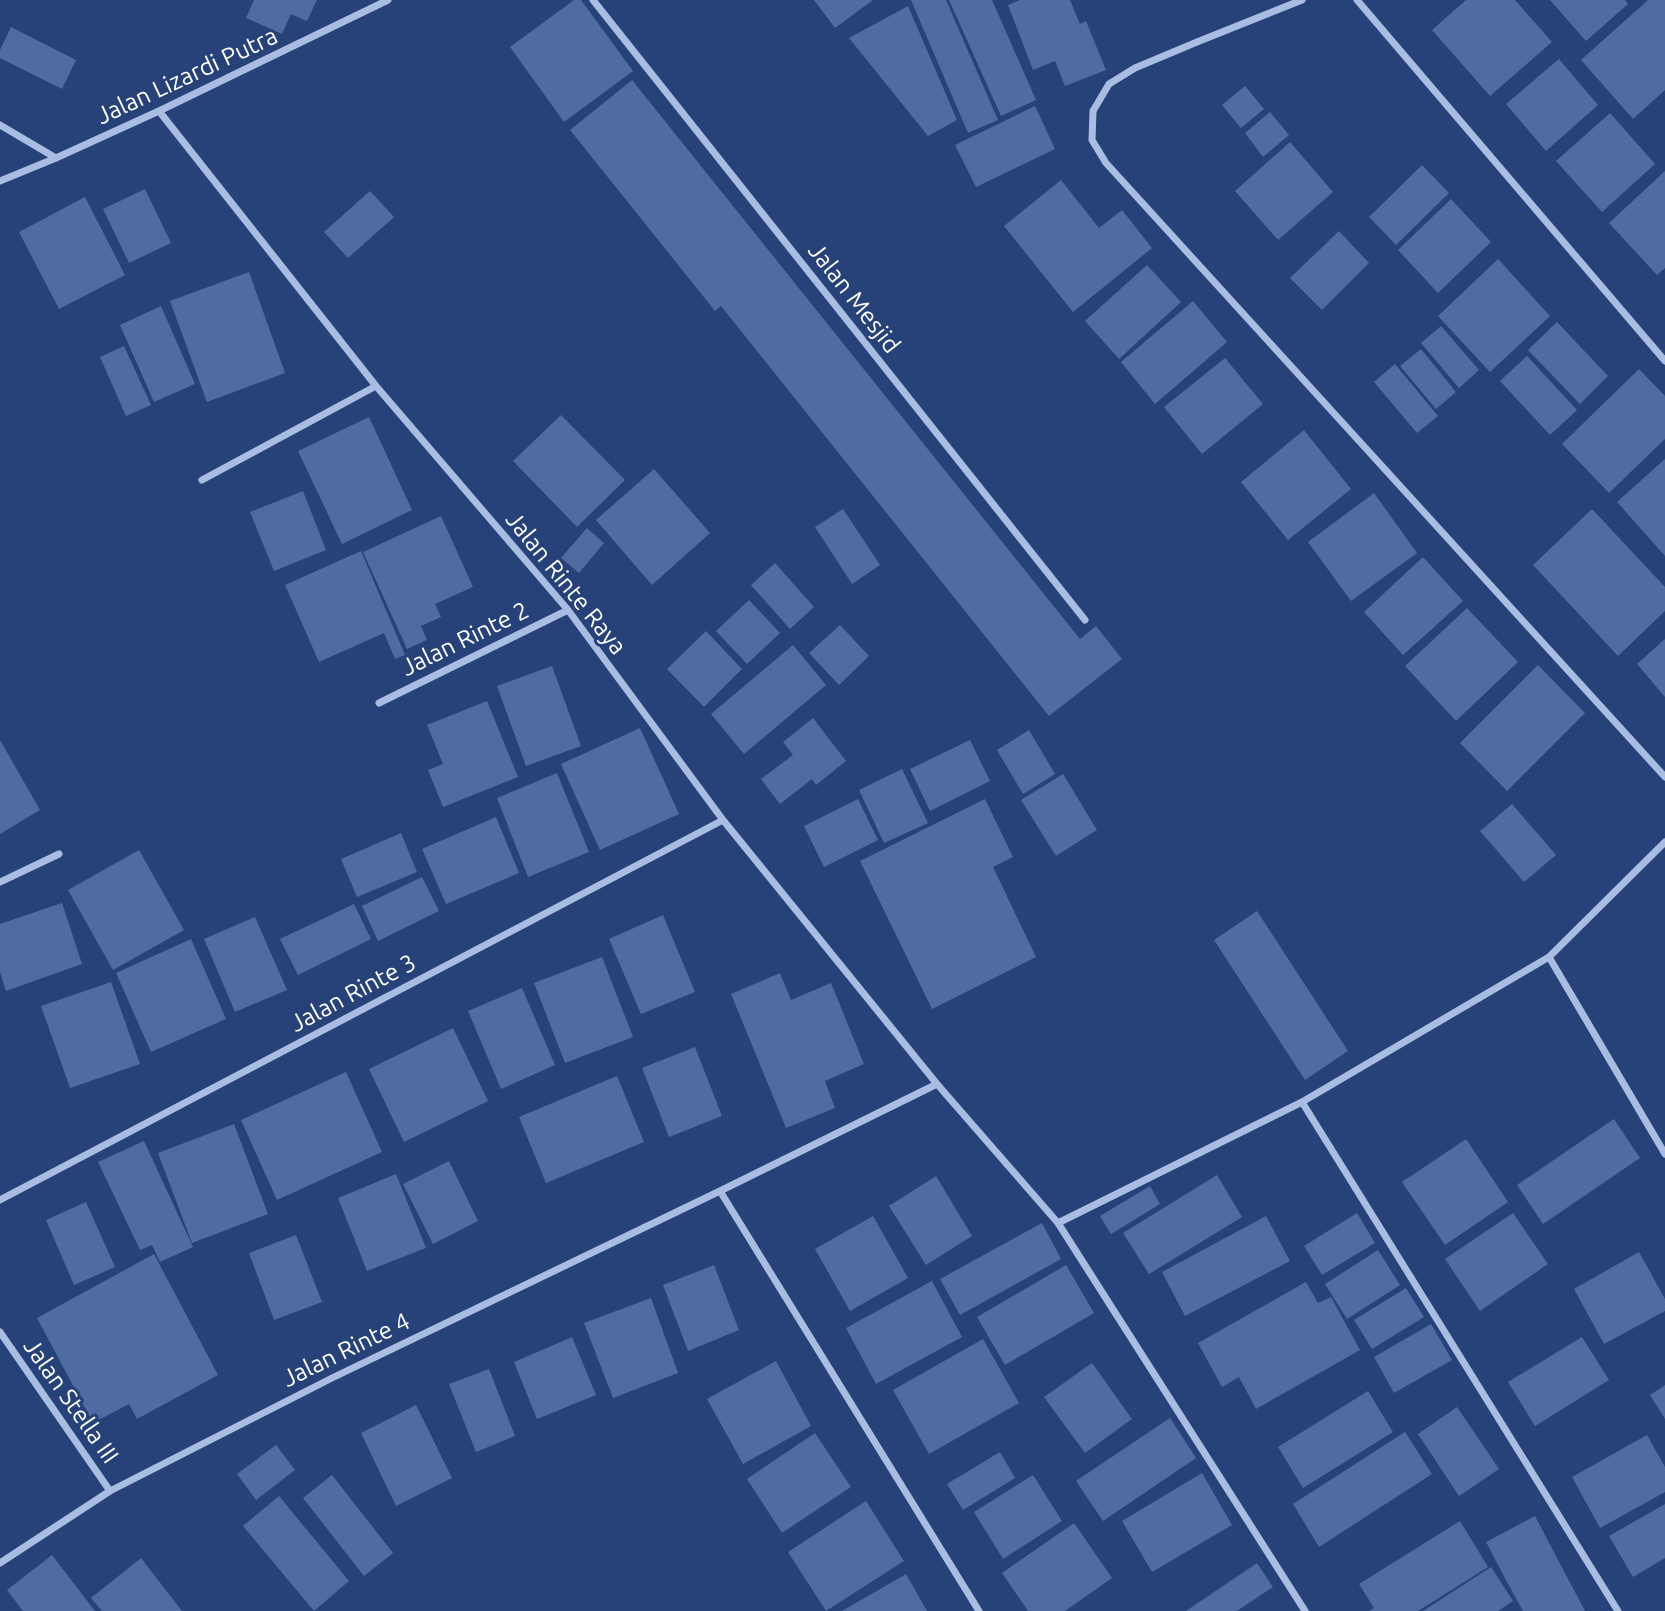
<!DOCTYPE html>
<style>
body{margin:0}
canvas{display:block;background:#264278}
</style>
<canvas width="1665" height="1611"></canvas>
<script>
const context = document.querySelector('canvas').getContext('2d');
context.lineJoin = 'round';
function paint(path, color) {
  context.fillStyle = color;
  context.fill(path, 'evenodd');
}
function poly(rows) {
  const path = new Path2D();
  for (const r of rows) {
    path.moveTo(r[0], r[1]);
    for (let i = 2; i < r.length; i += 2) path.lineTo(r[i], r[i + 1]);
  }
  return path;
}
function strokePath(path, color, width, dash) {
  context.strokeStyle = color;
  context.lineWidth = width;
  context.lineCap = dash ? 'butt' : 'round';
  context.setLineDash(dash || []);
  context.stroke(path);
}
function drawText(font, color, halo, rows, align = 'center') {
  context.font = font + ' Ubuntu,sans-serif';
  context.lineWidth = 6;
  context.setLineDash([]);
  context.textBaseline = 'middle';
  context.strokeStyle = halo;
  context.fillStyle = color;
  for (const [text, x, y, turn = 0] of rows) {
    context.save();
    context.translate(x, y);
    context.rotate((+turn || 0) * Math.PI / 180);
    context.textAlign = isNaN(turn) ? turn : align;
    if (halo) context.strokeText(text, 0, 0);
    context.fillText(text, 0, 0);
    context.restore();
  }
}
paint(poly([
 [254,0,317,0,307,21,291,14,282,34,246,18],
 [574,0,581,0,633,71,564,122,510,47],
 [814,0,873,0,835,28],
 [911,0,946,0,998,120,968,133],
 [949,0,992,0,1036,100,1001,116],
 [1020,0,1070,0,1080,24,1086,21,1106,70,1065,86,1055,61,1033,70,1008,5],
 [1466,0,1515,0,1552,42,1490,96,1432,30],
 [1550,0,1625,0,1628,4,1586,41],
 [1648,0,1665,0,1665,90,1633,119,1581,60],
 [908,6,957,120,928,136,849,38],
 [11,27,76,60,62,89,0,58,0,50],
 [1559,59,1598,105,1546,151,1506,104],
 [632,80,1080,639,1096,626,1122,659,1049,716,721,306,715,311,570,130],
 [1245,86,1264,109,1241,128,1222,105],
 [1035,106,1055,149,976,187,955,145],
 [1270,112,1289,135,1263,157,1245,133],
 [1610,113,1655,164,1602,212,1556,161],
 [1290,142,1333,192,1278,240,1235,191],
 [1422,165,1449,193,1396,245,1369,217],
 [1665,171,1665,268,1657,275,1609,223],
 [1061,180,1099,228,1122,210,1152,248,1073,312,1004,226],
 [145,189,171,243,129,263,103,209],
 [370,191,394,217,348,258,324,232],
 [85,197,125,275,59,309,19,232],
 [1451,199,1491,242,1438,293,1398,250],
 [1339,231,1369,263,1322,310,1290,278],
 [1498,259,1550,316,1490,372,1438,316],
 [1147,265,1181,302,1119,359,1085,321],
 [249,272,285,373,207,402,170,301],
 [1193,301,1227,342,1155,404,1121,362],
 [161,306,195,384,154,402,120,325],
 [1557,322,1608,376,1580,404,1528,350],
 [1441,326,1479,370,1459,388,1421,343],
 [124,346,151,405,126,416,100,357],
 [1421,349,1456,392,1436,409,1400,366],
 [1527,356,1577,410,1550,435,1500,381],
 [1225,358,1263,404,1202,454,1164,407],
 [1395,364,1438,416,1417,433,1374,382],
 [1639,369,1665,396,1665,439,1609,493,1562,444],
 [561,415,625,480,577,527,513,461],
 [369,417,412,510,342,544,298,451],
 [1304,430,1351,489,1288,540,1241,482],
 [1665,459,1665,556,1617,502],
 [654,469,710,533,652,585,596,520],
 [303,491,326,550,274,571,250,512],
 [1374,493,1417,553,1351,601,1308,542],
 [843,509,880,565,852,584,815,527],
 [1592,509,1665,587,1665,611,1618,656,1533,565],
 [441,516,473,587,435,604,441,617,421,626,427,640,407,649,363,552],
 [587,528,604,543,579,573,561,558],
 [361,551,405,655,395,659,384,633,319,662,285,585],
 [1423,557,1463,601,1403,655,1364,612],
 [775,563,814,607,790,629,751,585],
 [749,600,780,633,747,664,716,631],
 [1467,608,1518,662,1456,721,1405,666],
 [840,625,869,656,839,685,809,653],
 [706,631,742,669,704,707,667,669],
 [1665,639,1665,697,1637,664],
 [793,645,826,685,744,754,711,714],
 [1538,665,1585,713,1507,791,1460,743],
 [552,666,581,746,526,766,497,686],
 [487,701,518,777,443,807,428,770,443,764,427,725],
 [813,718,846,761,816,785,812,779,780,804,761,779,793,755,783,742],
 [640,728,679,814,600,850,561,764],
 [1029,730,1055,774,1023,794,997,750],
 [0,740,40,810,0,834],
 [970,740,990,781,930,811,910,769],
 [902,769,928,823,884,843,859,790],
 [557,773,589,852,528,877,497,798],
 [1063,774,1097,830,1056,856,1021,800],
 [858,799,878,840,824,867,804,826],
 [985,799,1013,857,993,867,1036,957,932,1009,860,861],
 [1512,804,1556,855,1524,882,1480,831],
 [496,817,519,873,446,904,422,849],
 [401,833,417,872,357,897,341,859],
 [139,850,184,930,113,970,68,890],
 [422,877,439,911,378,941,362,906],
 [62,903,82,964,6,991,0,972,0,924],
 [354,904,371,939,298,975,280,939],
 [1257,911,1348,1051,1305,1080,1214,940],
 [663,915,695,992,641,1014,609,939],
 [255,917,287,990,235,1012,204,939],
 [191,939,226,1019,151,1052,116,973],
 [602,957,633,1037,565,1063,534,983],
 [780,973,791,1000,831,983,864,1064,825,1081,835,1108,786,1128,731,994],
 [111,982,140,1064,70,1088,41,1006],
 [522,988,555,1065,501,1089,468,1011],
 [453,1028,488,1101,404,1142,369,1069],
 [695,1047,722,1116,669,1137,642,1068],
 [346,1072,382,1152,277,1200,241,1120],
 [617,1076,644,1142,546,1183,519,1117],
 [1614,1119,1640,1158,1543,1224,1517,1185],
 [234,1124,268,1214,192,1243,158,1153],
 [1466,1139,1508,1202,1445,1245,1402,1182],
 [144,1141,193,1247,160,1262,152,1245,140,1250,98,1162],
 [449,1161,478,1221,433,1244,403,1184],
 [396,1174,426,1248,367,1271,338,1198],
 [1217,1175,1242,1217,1149,1274,1123,1233],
 [936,1176,972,1236,926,1265,889,1206],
 [1150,1186,1160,1204,1111,1234,1100,1216],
 [86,1202,115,1267,74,1285,46,1220],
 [1357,1213,1375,1243,1322,1275,1304,1246],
 [1513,1213,1548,1264,1480,1311,1445,1259],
 [873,1216,908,1278,850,1311,815,1249],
 [1266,1216,1290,1261,1185,1316,1162,1272],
 [1042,1223,1061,1259,960,1315,940,1279],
 [296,1235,322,1302,274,1320,249,1253],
 [1378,1250,1400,1285,1347,1319,1325,1284],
 [1639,1252,1665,1299,1665,1311,1604,1344,1574,1289],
 [154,1254,218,1375,137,1419,129,1404,93,1423,37,1318],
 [714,1265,739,1330,688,1351,663,1285],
 [1066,1265,1094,1313,1005,1365,977,1317],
 [932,1281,962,1337,876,1384,846,1328],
 [1306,1282,1318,1303,1331,1297,1360,1350,1256,1409,1239,1377,1222,1387,1198,1343],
 [1406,1288,1424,1317,1372,1349,1354,1320],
 [651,1298,678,1373,613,1398,584,1323],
 [1431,1324,1452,1360,1394,1393,1374,1357],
 [572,1337,596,1395,537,1419,514,1362],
 [1582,1337,1609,1380,1535,1426,1508,1382],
 [983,1339,1019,1403,929,1454,893,1390],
 [776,1361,811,1426,743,1464,707,1399],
 [1092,1363,1132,1419,1085,1453,1044,1397],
 [489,1369,515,1436,476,1452,449,1384],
 [1665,1385,1665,1419,1650,1395],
 [1368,1391,1393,1432,1303,1488,1278,1447],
 [416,1405,452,1478,396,1506,361,1433],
 [1457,1407,1499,1469,1459,1496,1418,1434],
 [1170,1418,1196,1458,1103,1521,1076,1481],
 [1405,1432,1432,1474,1319,1547,1293,1504],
 [815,1433,851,1487,782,1533,747,1479],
 [1647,1435,1665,1467,1665,1492,1600,1528,1572,1477],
 [276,1445,295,1470,256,1500,237,1474],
 [1000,1452,1015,1478,963,1510,947,1484],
 [1202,1473,1232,1525,1152,1572,1122,1521],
 [332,1475,393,1553,364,1576,303,1498],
 [1033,1475,1062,1521,1003,1559,974,1512],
 [279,1496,349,1581,314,1611,243,1526],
 [866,1501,904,1561,826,1611,788,1552],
 [1665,1504,1665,1558,1633,1577,1609,1536],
 [1535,1516,1557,1558,1585,1611,1523,1611,1508,1584,1486,1542],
 [1460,1521,1488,1567,1418,1611,1369,1611,1374,1608,1359,1584],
 [1074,1523,1112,1578,1065,1611,1028,1611,1002,1573],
 [52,1555,95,1611,23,1611,7,1590],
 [141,1558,182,1611,102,1611,91,1598],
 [1257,1563,1273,1587,1237,1611,1186,1611],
 [1491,1567,1513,1601,1498,1611,1423,1611],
 [906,1574,927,1611,842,1611]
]), '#4f6ba1');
strokePath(poly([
 [593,0,1085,620],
 [1302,0,1197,42,1135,68,1109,84,1093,111,1092,140,1106,163,1665,777],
 [1357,0,1665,361],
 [159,111,376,386,568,610,723,820,937,1084,1058,1223,1305,1611],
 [0,125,56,158],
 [0,181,56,158,159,111,388,0],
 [202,480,376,386],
 [379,703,568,610],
 [0,882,59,854],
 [1549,957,1665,1154],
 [1302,1102,1618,1611],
 [720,1191,979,1611],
 [0,1200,723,820],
 [1058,1223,1302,1102,1549,957,1665,842],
 [0,1332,110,1491],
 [0,1563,110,1491,332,1378,720,1191,937,1084]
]), '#a9bde3', 7);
drawText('24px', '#fff', '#264278', [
 ["Jalan Lizardi Putra",187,76,-25],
 ["Jalan Mesjid",854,298,52],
 ["Jalan Rinte Raya",566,583,51],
 ["Jalan Rinte 2",465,639,-26],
 ["Jalan Rinte 3",353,993,-28],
 ["Jalan Rinte 4",346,1350,-26],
 ["Jalan Stella III",71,1401,55]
]);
</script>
